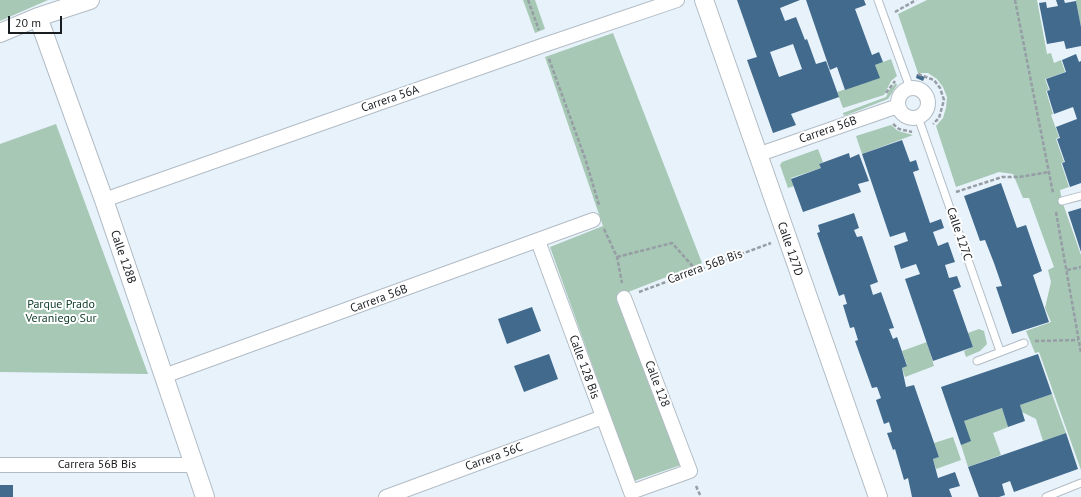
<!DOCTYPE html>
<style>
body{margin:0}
#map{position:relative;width:1081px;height:497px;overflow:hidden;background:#e7f2fb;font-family:"PT Sans",sans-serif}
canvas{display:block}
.scale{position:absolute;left:8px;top:16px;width:54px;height:18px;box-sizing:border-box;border:2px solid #1a1d20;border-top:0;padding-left:5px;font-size:12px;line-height:14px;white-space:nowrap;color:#1a1d20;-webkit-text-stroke:3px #fff;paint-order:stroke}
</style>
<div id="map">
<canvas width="1081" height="497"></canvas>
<div class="scale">20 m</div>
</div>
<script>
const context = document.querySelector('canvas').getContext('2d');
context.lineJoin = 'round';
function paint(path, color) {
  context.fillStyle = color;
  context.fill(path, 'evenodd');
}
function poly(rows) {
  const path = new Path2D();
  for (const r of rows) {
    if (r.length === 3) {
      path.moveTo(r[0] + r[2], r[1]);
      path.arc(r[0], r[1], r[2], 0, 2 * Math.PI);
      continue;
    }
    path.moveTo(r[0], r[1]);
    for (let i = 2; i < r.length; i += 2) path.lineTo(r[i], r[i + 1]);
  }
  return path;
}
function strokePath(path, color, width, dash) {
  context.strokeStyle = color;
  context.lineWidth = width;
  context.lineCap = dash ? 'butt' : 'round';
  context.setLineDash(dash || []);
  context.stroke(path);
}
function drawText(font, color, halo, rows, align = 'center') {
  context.font = font + ' "PT Sans",sans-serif';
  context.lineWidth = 4;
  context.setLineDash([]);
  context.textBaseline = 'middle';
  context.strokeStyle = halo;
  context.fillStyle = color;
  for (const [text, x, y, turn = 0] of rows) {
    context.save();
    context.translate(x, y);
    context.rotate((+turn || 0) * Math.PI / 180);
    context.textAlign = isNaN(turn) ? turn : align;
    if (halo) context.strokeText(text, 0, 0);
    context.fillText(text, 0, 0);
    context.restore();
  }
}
paint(poly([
 [0,0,48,0,0,21],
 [523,0,535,0,545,29,535,33],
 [927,0,1037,0,1047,54,1051,53,1054,63,1061,60,1065,72,1045,79,1049,90,1046,91,1053,114,1051,115,1059,137,1056,139,1064,162,1061,163,1069,187,1060,190,1062,201,1081,255,1081,470,1039,352,1035,353,1026,331,1051,322,1045,308,1051,282,1048,270,1054,267,1029,198,1023,198,1013,174,999,172,956,187,936,126,943,118,946,108,947,97,943,87,937,79,928,73,918,73,898,14],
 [1076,0,1081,0,1081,27,1076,1],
 [613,33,702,263,618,296,681,465,634,481,550,247,603,226,545,57],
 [891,59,897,76,891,81,884,95,843,108,837,92,879,78,875,65],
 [896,83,897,85,888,99,844,116,843,113,886,97,890,89],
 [56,124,148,374,0,372,0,144],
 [891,125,898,131,913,135,862,154,856,136],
 [818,149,823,162,819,164,821,168,791,178,794,186,788,188,780,165,782,162],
 [979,329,984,331,987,344,980,351,966,357,964,351,973,347,968,333],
 [927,342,934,366,905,377,902,368,907,365,902,351],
 [1052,394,1066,433,1043,441,1036,419,1022,412,1020,405],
 [1002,408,1008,427,993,433,1001,455,968,467,961,445,964,421],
 [953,437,961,460,936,469,933,459,939,457,934,443]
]), '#a6c8b5');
paint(poly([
 [737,0,800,0,780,8,785,21,796,17,805,40,807,39,816,64,826,61,839,97,791,114,796,125,773,133,747,60,757,57],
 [793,44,802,69,779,77,770,52],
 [806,0,864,0,866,5,855,9,872,55,879,52,883,62,875,65,880,78,845,90,837,67,830,70],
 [1056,0,1064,0,1065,3,1076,1,1081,27,1081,46,1066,49,1064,41,1047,44,1039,3,1046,2,1047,8,1058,6],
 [1076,54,1079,62,1081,61,1081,183,1070,187,1062,163,1065,162,1057,139,1060,138,1056,127,1077,119,1073,107,1054,114,1047,91,1050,90,1046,79,1066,72,1062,60],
 [917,74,925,77,923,81,916,78],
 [902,140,910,162,916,160,919,170,913,172,930,223,941,219,944,228,933,232,938,246,948,242,955,262,945,265,949,278,957,276,961,287,953,290,973,347,933,361,905,279,920,274,916,264,901,269,894,246,908,241,905,232,890,237,862,154],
 [849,153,850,158,859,154,869,181,858,184,861,192,803,212,791,179,821,168,819,164],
 [1001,183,1017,228,1026,225,1042,271,1033,275,1049,322,1012,334,996,287,1002,286,994,263,985,240,980,241,964,196],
 [1081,208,1081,252,1068,212],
 [854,213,859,228,854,230,857,237,862,236,878,282,870,285,873,295,881,292,894,328,889,329,893,339,897,337,907,366,902,368,906,387,914,385,939,457,933,459,938,478,955,472,960,486,949,489,952,497,912,497,908,478,904,480,895,449,893,450,887,433,892,432,889,422,884,424,876,400,881,398,877,387,872,388,855,341,858,340,854,327,850,328,843,305,847,304,844,294,839,296,817,233,820,232,818,225],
 [532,307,541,331,507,344,498,319],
 [549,354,558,379,524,392,514,366],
 [1038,354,1052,394,1020,405,1025,421,1008,427,1002,408,964,421,971,441,961,445,941,387],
 [1066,433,1078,469,1014,492,1010,481,1002,484,1005,495,999,497,979,497,968,467],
 [0,485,13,485,13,497,0,497]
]), '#416a8d');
const service = poly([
 [878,0,910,88],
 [918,117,1000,351],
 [1062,201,1081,196],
 [977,361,1024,343],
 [1046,497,1081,483]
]);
const minor = poly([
 [913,103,15],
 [757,155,898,106],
 [104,200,544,45,677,0],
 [538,241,631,492,690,471,624,298],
 [164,376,593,220],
 [0,465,194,465],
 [386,497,603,417]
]);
const tertiary = poly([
 [704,0,878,497],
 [38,17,104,200,205,497],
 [0,33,38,17,90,0]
]);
strokePath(service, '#b2bcc5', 9);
strokePath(minor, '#b2bcc5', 16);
strokePath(tertiary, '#b2bcc5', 20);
strokePath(poly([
 [528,0,539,30],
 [1015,0,1053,193],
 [895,12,916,0],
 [549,59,585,158,599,205],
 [918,74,934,80,940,88,944,100,939,118,933,124],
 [886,93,895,81],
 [893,124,899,129,912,132],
 [956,192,1002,177,1019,177,1049,172],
 [1056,212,1081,353],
 [604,229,617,257,622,283],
 [617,257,672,243,696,270],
 [1067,270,1081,267],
 [639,292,771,243],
 [1035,341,1078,340],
 [696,486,701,497]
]), '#969da4', 2.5, [4, 2]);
strokePath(service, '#fff', 7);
strokePath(minor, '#fff', 14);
strokePath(tertiary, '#fff', 18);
drawText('12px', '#1a1d20', '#fff', [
 ["Carrera 56A",390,99,-19],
 ["Carrera 56B",828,130,-19],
 ["Calle 127C",959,234,71],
 ["Calle 127D",790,249,71],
 ["Calle 128B",123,257,71],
 ["Carrera 56B Bis",705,267,-20],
 ["Carrera 56B",379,299,-20],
 ["Calle 128 Bis",584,367,70],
 ["Calle 128",657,384,69],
 ["Carrera 56C",494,457,-20],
 ["Carrera 56B Bis",97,465]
]);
drawText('12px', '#13412d', '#fff', [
 ["Parque Prado",61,305],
 ["Veraniego Sur",61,319]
]);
</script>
